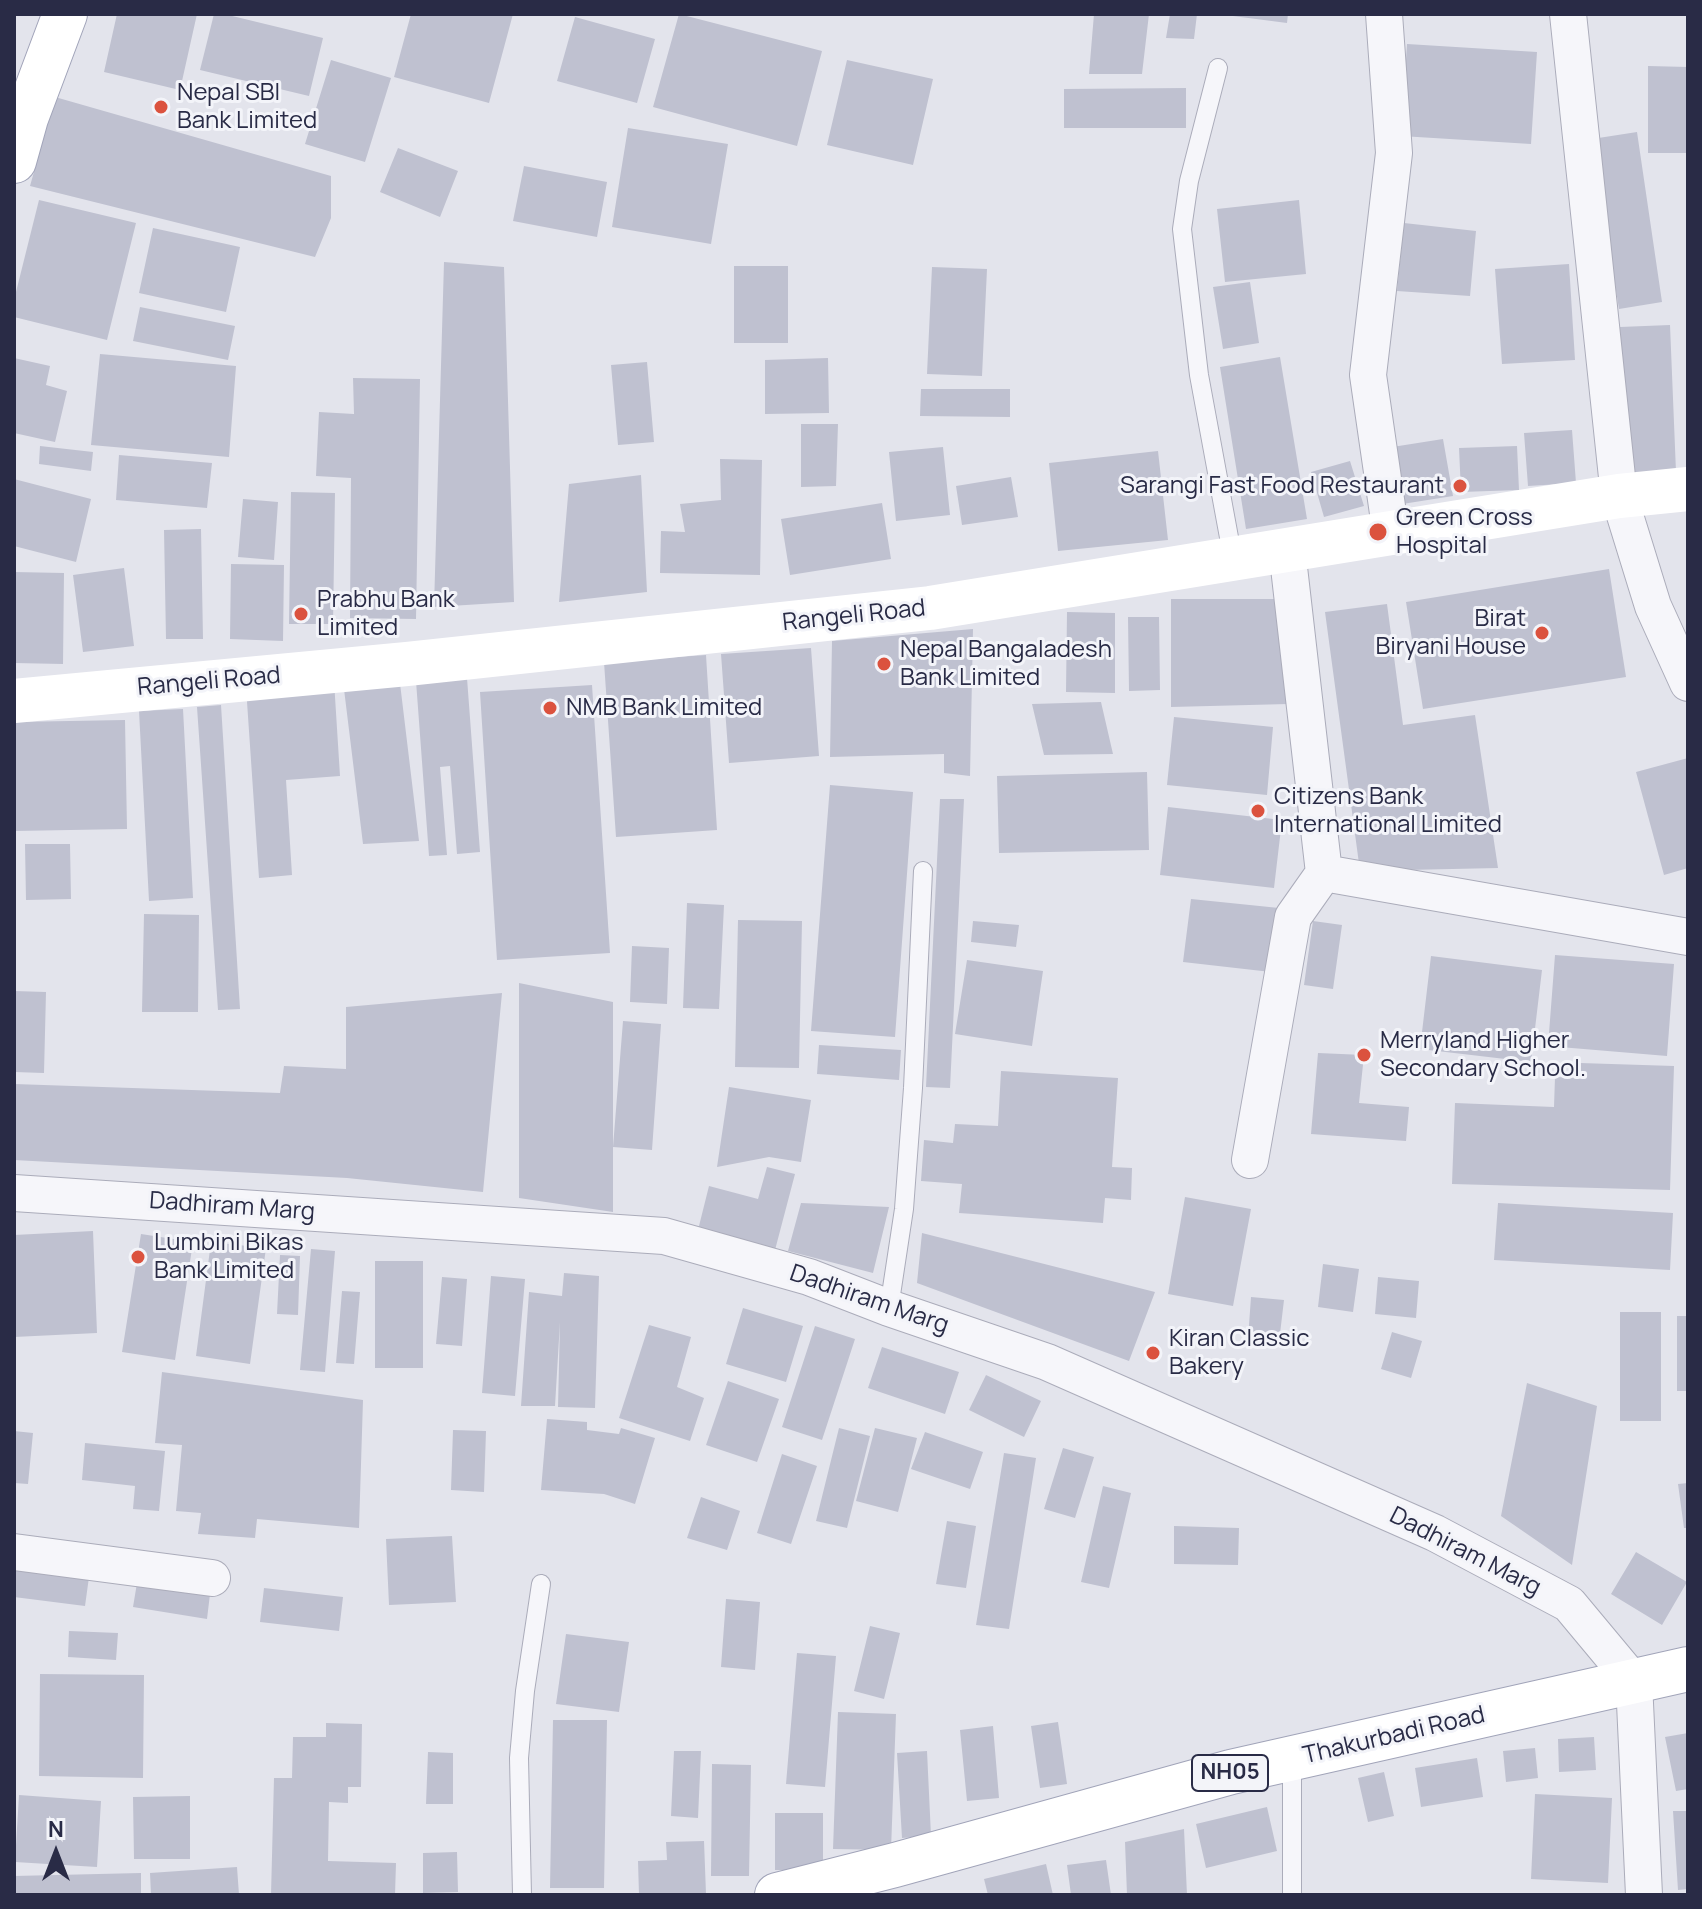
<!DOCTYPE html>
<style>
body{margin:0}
#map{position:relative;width:1702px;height:1909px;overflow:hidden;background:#e3e4ec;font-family:Manrope,sans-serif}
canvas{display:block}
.frame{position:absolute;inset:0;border:16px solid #292b46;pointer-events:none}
.north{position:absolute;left:16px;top:1813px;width:80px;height:80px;-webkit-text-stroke:6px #f3f4f9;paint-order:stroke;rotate:0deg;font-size:22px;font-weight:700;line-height:32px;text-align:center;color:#292b46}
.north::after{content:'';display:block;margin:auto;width:28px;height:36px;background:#292b46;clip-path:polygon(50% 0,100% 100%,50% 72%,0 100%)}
</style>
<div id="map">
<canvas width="1702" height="1909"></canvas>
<div class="frame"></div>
<div class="north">N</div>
</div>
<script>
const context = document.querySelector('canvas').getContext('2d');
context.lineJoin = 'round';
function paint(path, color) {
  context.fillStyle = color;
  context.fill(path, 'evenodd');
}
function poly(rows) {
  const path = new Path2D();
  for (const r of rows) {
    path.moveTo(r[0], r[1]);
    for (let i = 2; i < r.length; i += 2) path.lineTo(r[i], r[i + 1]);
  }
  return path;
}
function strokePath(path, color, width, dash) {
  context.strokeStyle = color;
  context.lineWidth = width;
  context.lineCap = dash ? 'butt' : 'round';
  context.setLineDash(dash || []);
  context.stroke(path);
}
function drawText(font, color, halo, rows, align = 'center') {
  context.font = font + ' Manrope,sans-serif';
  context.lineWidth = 6;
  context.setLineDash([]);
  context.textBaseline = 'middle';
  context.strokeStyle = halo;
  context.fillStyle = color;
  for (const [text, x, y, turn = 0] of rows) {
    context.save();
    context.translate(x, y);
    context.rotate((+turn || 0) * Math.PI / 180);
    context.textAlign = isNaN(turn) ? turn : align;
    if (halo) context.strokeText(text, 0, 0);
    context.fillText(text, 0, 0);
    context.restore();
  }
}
paint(poly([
 [117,14,197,14,180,90,104,72],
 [214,14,224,14,323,38,309,96,200,70],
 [411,14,513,14,489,103,394,77],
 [679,14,822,51,797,146,653,107],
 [1094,14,1149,14,1142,74,1089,74],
 [1170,14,1197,14,1194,39,1166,38],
 [1234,14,1288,14,1287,23,1233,16],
 [575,17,655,39,637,103,557,81],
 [1407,44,1537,52,1531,144,1401,136],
 [331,60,391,78,365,162,305,144],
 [847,60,933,79,913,165,827,145],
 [1648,66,1688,67,1688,153,1648,153],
 [1186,88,1186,128,1064,128,1064,89],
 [55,97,331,176,331,218,315,257,30,186],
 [628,128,728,144,711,244,612,227],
 [1637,132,1662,302,1619,309,1592,139],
 [398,148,458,171,440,217,380,192],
 [524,166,607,182,597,237,513,221],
 [39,200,136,223,107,340,14,317,14,300],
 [1299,200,1306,274,1225,282,1217,209],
 [1404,223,1476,231,1470,296,1397,291],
 [153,228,240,247,226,312,139,293],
 [444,262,504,267,514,602,434,607],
 [1569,264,1575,360,1502,364,1495,269],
 [734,266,788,266,788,343,734,343],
 [932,267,987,269,982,376,927,374],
 [1250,282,1259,343,1223,349,1213,287],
 [140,307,235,326,228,360,133,341],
 [1670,325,1676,472,1625,474,1620,327],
 [100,354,236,366,229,457,91,445],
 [1280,357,1307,519,1246,529,1220,367],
 [14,358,50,366,46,385,67,391,55,442,14,433],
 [828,358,829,413,765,414,765,360],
 [647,362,654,442,618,445,611,365],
 [353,378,420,379,416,619,350,618,351,478,316,476,319,412,354,414],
 [921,389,1010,389,1010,417,920,416],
 [801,424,838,424,836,486,801,487],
 [1572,430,1576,483,1528,486,1524,433],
 [1443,439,1453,496,1396,505,1386,448],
 [40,446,93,452,91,471,39,464],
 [1517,446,1519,490,1461,492,1459,448],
 [943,447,950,515,896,521,889,452],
 [1158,451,1168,540,1058,551,1049,463],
 [119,455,212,463,207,508,116,500],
 [720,459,762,460,760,575,660,573,661,531,685,532,680,504,721,500],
 [1350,461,1364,506,1324,517,1311,472],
 [641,475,647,592,559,602,569,484],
 [1011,477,1018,517,962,525,956,486],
 [14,479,91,499,76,562,14,546],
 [291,492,335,493,333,624,289,624],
 [243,499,278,502,274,560,238,557],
 [882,503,891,559,790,575,781,519],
 [201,529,203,639,166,639,164,530],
 [231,564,284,565,283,641,230,639],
 [124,568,134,646,83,652,73,575],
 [1609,569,1626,677,1423,709,1406,602],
 [14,572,64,573,63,664,14,663],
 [1171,599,1287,599,1288,704,1171,707],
 [1387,604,1403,725,1475,715,1498,868,1360,871,1325,612],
 [1067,612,1115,613,1115,693,1066,692],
 [1128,617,1159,617,1160,690,1129,691],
 [973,629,970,776,944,773,944,754,830,757,832,641],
 [811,648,819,756,729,763,721,654],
 [706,655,717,830,616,837,604,662],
 [399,675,419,841,363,844,343,681],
 [467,678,480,852,457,854,450,766,440,767,447,855,429,856,416,681],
 [334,681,340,776,286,780,292,875,259,878,246,687],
 [592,685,610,953,497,960,480,692],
 [1101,702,1113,754,1044,755,1032,704],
 [221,705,240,1009,218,1010,197,707],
 [183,709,193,898,149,901,139,711],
 [1174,717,1273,727,1267,795,1167,785],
 [125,720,127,829,14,831,14,722],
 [1688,758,1688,868,1664,875,1636,772],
 [1147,772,1149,850,999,853,997,776],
 [830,785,913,792,895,1037,811,1031],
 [940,799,964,799,950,1088,926,1087],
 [1168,807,1282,820,1274,888,1160,875],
 [25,844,70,844,71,899,26,900],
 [1191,899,1279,908,1271,972,1183,962],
 [687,903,724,905,719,1009,683,1008],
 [144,914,199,915,198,1012,142,1012],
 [738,920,802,921,799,1068,735,1067],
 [973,921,1019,925,1016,947,971,942],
 [1313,921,1342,925,1333,989,1304,985],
 [632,946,669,948,667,1004,630,1002],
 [1555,955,1674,964,1667,1056,1548,1046],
 [1431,956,1542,970,1531,1062,1420,1049],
 [967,960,1043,971,1032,1046,955,1034],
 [519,983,613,1002,613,1212,519,1198],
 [14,991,46,992,44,1073,14,1072],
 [502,993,483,1192,347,1178,14,1160,14,1084,280,1093,284,1066,346,1069,346,1007],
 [623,1021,661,1024,652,1150,613,1147],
 [819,1045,901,1050,899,1080,817,1074],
 [1318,1053,1364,1055,1359,1103,1409,1107,1406,1141,1311,1134],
 [1580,1063,1674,1066,1670,1190,1452,1184,1455,1103,1554,1107,1555,1077,1580,1078],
 [1001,1071,1118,1078,1112,1167,1132,1168,1131,1200,1105,1198,1103,1223,959,1213,962,1184,921,1181,924,1140,953,1143,955,1124,998,1126],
 [729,1087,811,1100,801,1162,769,1157,717,1167],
 [767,1167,795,1174,775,1250,698,1230,709,1186,758,1199],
 [1185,1197,1251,1209,1233,1306,1168,1294],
 [801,1203,889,1207,873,1273,788,1251],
 [1498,1203,1673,1213,1670,1270,1494,1260],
 [93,1231,97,1333,14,1337,14,1235],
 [922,1233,1155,1292,1129,1361,917,1283],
 [141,1234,193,1242,175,1360,122,1352],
 [211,1242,266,1248,250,1364,196,1356],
 [311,1249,335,1251,325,1372,300,1370],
 [280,1255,300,1256,298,1315,277,1314],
 [375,1261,423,1261,423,1368,375,1368],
 [1323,1264,1359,1269,1353,1312,1318,1307],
 [564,1273,599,1276,595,1408,558,1407,560,1322,555,1406,521,1406,529,1292,562,1296],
 [491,1276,525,1279,515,1396,482,1393],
 [442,1277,467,1279,462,1346,436,1344],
 [1378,1277,1419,1281,1416,1318,1375,1314],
 [342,1291,360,1292,354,1364,336,1363],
 [1251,1297,1284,1300,1279,1342,1248,1339],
 [743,1308,803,1326,786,1382,726,1364],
 [1620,1312,1661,1312,1661,1421,1620,1421],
 [1677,1316,1688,1316,1688,1391,1677,1391],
 [649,1325,691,1337,677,1387,704,1398,690,1441,619,1418],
 [815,1326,855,1339,822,1440,782,1427],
 [1392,1332,1422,1341,1411,1378,1381,1369],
 [882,1347,959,1372,945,1414,868,1388],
 [162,1372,363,1400,359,1528,257,1519,255,1538,198,1534,201,1513,176,1511,182,1445,155,1443],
 [986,1375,1041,1401,1024,1437,969,1410],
 [728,1381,779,1399,757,1462,706,1445],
 [1527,1383,1597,1406,1572,1565,1501,1516],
 [547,1419,587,1422,587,1430,619,1434,621,1428,655,1438,635,1504,604,1494,541,1490],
 [839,1428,870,1436,847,1528,816,1521],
 [875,1428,917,1438,898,1512,856,1501],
 [453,1430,486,1431,484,1492,451,1490],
 [14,1431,33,1433,28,1484,14,1483],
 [925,1432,983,1452,970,1489,911,1469],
 [85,1443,165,1451,159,1511,133,1509,135,1486,82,1480],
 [1063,1448,1094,1457,1075,1518,1044,1509],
 [1004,1453,1036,1458,1009,1629,976,1625],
 [782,1454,817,1466,791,1544,757,1533],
 [1688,1483,1688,1528,1684,1528,1678,1484],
 [1103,1486,1131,1493,1109,1588,1081,1582],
 [701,1497,740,1511,727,1550,687,1538],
 [947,1521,976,1526,966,1588,936,1584],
 [1174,1526,1239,1528,1238,1565,1174,1564],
 [452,1536,456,1602,389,1605,386,1539],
 [1636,1552,1687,1582,1662,1625,1611,1594],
 [14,1568,89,1577,85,1606,14,1597],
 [137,1583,210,1594,207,1619,133,1607],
 [264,1588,343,1597,339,1631,260,1622],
 [726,1599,760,1602,755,1670,721,1667],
 [870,1626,900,1633,884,1699,854,1691],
 [69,1631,118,1633,116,1660,68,1657],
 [566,1634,629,1642,619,1712,556,1704],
 [797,1653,836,1656,825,1787,786,1784],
 [40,1674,144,1675,143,1778,39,1776],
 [838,1712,896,1714,891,1850,833,1849],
 [553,1720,607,1720,604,1888,550,1888],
 [1058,1722,1067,1784,1040,1788,1031,1726],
 [326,1723,362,1724,361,1787,348,1787,348,1803,329,1802,328,1861,396,1863,395,1895,271,1895,274,1778,292,1778,293,1737,326,1737],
 [993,1726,999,1798,967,1801,960,1730],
 [1688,1733,1688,1789,1676,1791,1665,1737],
 [1594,1737,1596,1770,1559,1772,1558,1739],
 [1535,1748,1538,1778,1506,1782,1503,1751],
 [674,1751,701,1751,698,1818,671,1816],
 [927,1751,931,1836,902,1838,897,1753],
 [428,1752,453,1753,453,1804,426,1804],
 [1477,1758,1483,1797,1421,1807,1415,1768],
 [712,1764,751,1765,749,1876,711,1876],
 [1384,1772,1394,1816,1368,1822,1358,1778],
 [1535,1794,1612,1798,1608,1883,1531,1879],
 [19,1795,101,1801,97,1867,15,1862],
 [190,1796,190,1859,134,1859,133,1797],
 [1267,1807,1277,1851,1206,1868,1196,1824],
 [1673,1811,1688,1811,1688,1889,1678,1890],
 [775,1813,823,1813,823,1870,775,1870],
 [1184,1829,1187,1895,1127,1895,1125,1842],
 [704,1841,706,1894,639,1895,638,1861,667,1860,666,1842],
 [457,1852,458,1892,423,1893,423,1853],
 [1106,1860,1111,1895,1071,1895,1067,1865],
 [1046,1864,1053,1895,988,1895,984,1879],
 [237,1867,239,1895,151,1895,150,1873],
 [141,1873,141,1895,14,1895,14,1876]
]), '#bfc1d0');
const service = poly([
 [1218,68,1189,181,1182,229,1199,375,1233,559],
 [889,1308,904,1209,913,1088,923,871],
 [522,1895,519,1758,525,1691,541,1584],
 [1292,1895,1292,1759]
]);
const minor = poly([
 [1384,14,1394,153,1368,375,1391,534],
 [1568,14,1619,496,1653,606,1688,683],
 [1287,550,1324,873,1688,937],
 [1250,1160,1293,917,1324,873],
 [14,1193,664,1236,809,1277,889,1308,1047,1362,1435,1533,1569,1604,1634,1682,1644,1895],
 [14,1552,212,1578]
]);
const primary = poly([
 [14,161,26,118,65,14],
 [777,1895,895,1865,1231,1772,1688,1669]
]);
strokePath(service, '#abacba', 20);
strokePath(minor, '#abacba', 38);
strokePath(primary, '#a1a4b9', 46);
strokePath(service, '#f6f6fa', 18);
strokePath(minor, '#f6f6fa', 36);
strokePath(poly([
 [14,701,407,664,930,608,1619,496,1688,489]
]), '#fff', 44);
strokePath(primary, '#fff', 44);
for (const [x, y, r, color] of [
 [161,107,8,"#db523e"],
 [1460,486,8,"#db523e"],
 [1378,532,10,"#db523e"],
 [301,614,8,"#db523e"],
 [1542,633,8,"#db523e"],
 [884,664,8,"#db523e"],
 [550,708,8,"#db523e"],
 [1258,811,8,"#db523e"],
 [1364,1055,8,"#db523e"],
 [138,1257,8,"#db523e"],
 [1153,1353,8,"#db523e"]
]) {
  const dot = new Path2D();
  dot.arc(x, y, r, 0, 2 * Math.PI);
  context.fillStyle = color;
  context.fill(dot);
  strokePath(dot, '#f3f4f9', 3);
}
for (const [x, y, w] of [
 [1230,1773,76]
]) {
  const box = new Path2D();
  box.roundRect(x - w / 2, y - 18, w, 36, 6);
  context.fillStyle = '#f3f4f9';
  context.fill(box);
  strokePath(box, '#292b46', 2);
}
drawText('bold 22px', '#292b46', null, [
 ["NH05",1230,1773]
]);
drawText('24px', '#292b46', '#f3f4f9', [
 ["Nepal SBI",177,93],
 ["Bank Limited",177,121],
 ["Sarangi Fast Food Restaurant",1444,486,"right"],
 ["Green Cross",1396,518],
 ["Hospital",1396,546],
 ["Prabhu Bank",317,600],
 ["Limited",317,628],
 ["Birat",1526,619,"right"],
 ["Biryani House",1526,647,"right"],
 ["Nepal Bangaladesh",900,650],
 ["Bank Limited",900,678],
 ["NMB Bank Limited",566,708],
 ["Citizens Bank",1274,797],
 ["International Limited",1274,825],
 ["Merryland Higher",1380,1041],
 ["Secondary School.",1380,1069],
 ["Lumbini Bikas",154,1243],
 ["Bank Limited",154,1271],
 ["Kiran Classic",1169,1339],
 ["Bakery",1169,1367]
], 'left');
drawText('24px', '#292b46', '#f3f4f9', [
 ["Rangeli Road",854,616,-6],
 ["Rangeli Road",209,682,-5],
 ["Dadhiram Marg",232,1207,4],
 ["Dadhiram Marg",869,1300,19],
 ["Dadhiram Marg",1465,1552,27],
 ["Thakurbadi Road",1394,1736,-13]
]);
</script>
